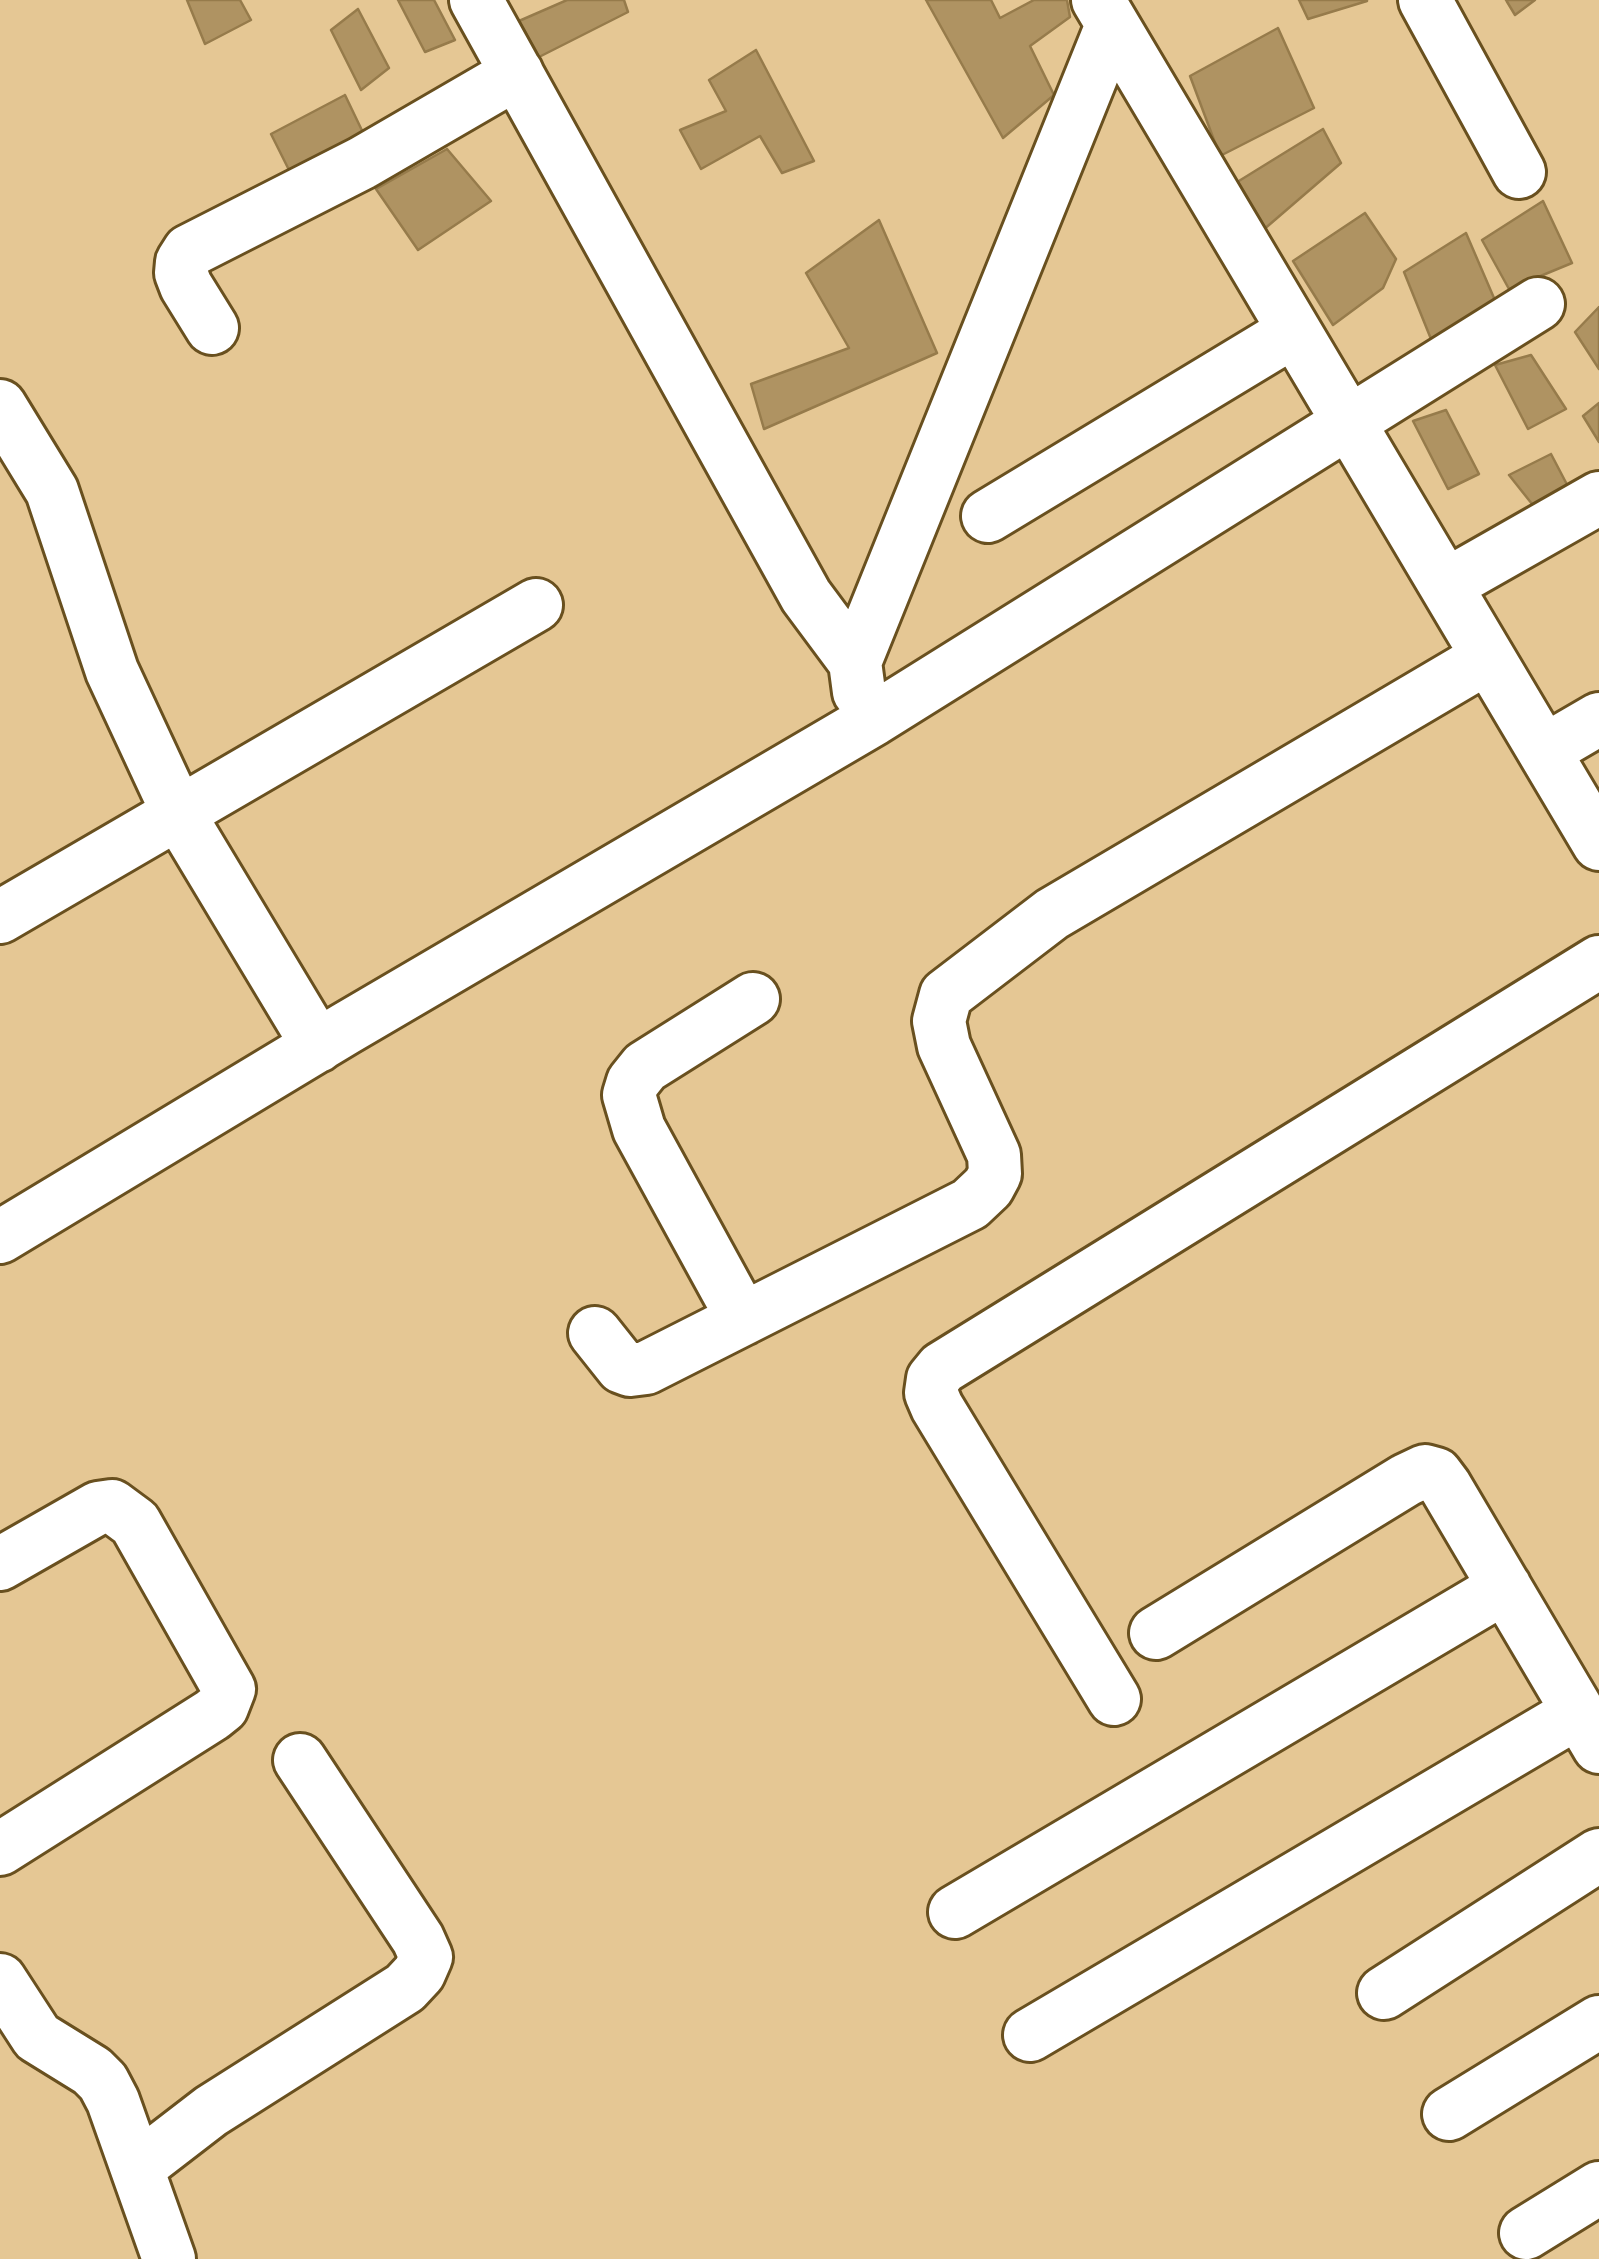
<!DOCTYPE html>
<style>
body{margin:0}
canvas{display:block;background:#e5c794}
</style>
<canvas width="1599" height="2259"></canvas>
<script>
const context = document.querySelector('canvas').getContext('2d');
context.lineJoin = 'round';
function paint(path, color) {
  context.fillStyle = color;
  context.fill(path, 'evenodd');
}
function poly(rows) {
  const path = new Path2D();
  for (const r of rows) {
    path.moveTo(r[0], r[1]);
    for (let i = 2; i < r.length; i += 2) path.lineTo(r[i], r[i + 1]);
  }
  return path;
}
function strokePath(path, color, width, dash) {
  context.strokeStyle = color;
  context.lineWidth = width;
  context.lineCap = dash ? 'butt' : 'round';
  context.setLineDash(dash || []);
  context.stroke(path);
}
const building = poly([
 [187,0,240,0,251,20,205,44,187,0],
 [398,0,434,0,455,40,425,52,398,0],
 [567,0,624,0,628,12,539,57,519,21,567,0],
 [926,0,991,0,1000,18,1034,0,1067,0,1070,17,1030,46,1054,95,1003,138,926,0],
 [1299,0,1367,0,1367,1,1308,19,1299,0],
 [1506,0,1535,0,1515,15,1506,0],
 [358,9,389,68,361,90,331,30,358,9],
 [1278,28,1314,108,1220,156,1190,76,1278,28],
 [756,50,814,161,782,173,760,136,701,169,680,130,726,111,709,80,756,50],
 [345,95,368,143,296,184,271,134,345,95],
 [1323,129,1341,163,1262,231,1234,184,1323,129],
 [447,149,491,201,418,250,376,189,447,149],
 [1543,201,1572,263,1509,289,1482,240,1543,201],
 [1365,213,1396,259,1383,288,1333,325,1293,261,1365,213],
 [879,220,937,353,764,429,751,384,849,348,806,273,879,220],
 [1466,233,1497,305,1433,344,1404,272,1466,233],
 [1599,307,1599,369,1575,332,1599,307],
 [1531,355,1566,409,1528,429,1495,365,1531,355],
 [1599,403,1599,442,1583,416,1599,403],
 [1446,410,1479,474,1448,489,1413,421,1446,410],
 [1551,454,1573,496,1536,509,1509,475,1551,454]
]);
paint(building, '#af9362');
strokePath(building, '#967b4b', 2.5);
const minor = poly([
 [476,0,806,596,855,662],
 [1098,0,1599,844],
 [1425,0,1519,172],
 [212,328,186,286,181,273,182,262,189,251,362,163,517,73],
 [0,406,52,491,112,671,178,813,318,1046],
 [988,516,1294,331],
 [1446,585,1599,498],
 [859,692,855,662,1112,25],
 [1544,751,1599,719],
 [0,917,536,605],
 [0,1237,345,1029,874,719,1538,304],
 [743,1319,639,1129,629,1095,633,1082,645,1067,753,999],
 [595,1333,622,1367,630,1370,646,1368,970,1204,988,1187,995,1174,994,1155,944,1046,939,1021,946,995,1052,914,1488,657],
 [0,1564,98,1508,112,1506,135,1523,229,1689,222,1707,212,1715,0,1849],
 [1156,1633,1406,1480,1425,1471,1436,1474,1445,1486,1599,1747],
 [1114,1699,937,1407,931,1393,933,1379,942,1368,1599,962],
 [955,1912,1505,1587],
 [0,1980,37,2037,92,2071,103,2082,113,2101,169,2259],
 [1384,1993,1599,1855],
 [1030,2035,1578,1712],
 [1449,2114,1599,2022],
 [137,2168,211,2111,405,1988,419,1973,426,1957,418,1939,300,1760],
 [1526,2233,1599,2188]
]);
strokePath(minor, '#69501f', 58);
strokePath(minor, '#fff', 52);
</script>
